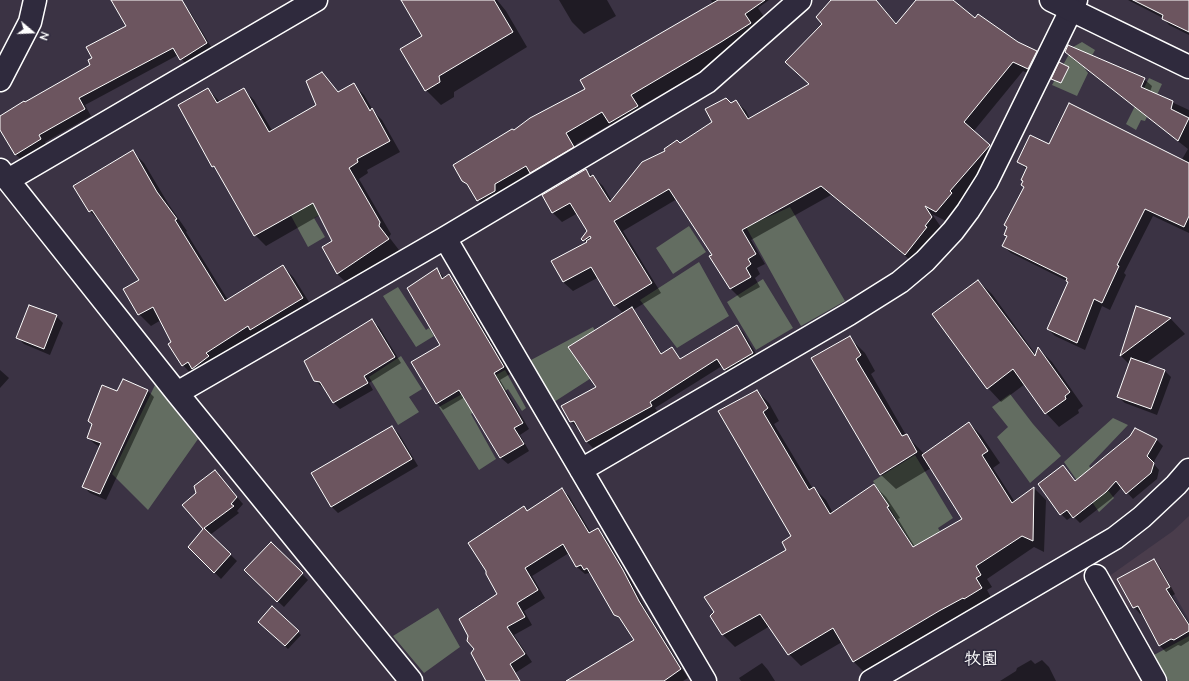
<!DOCTYPE html>
<meta charset="utf-8">
<style>
body{margin:0}
#map{position:relative;width:1189px;height:681px;overflow:hidden;background:#3b3344;font-family:"Architects Daughter",sans-serif}
canvas{display:block}
.north{position:absolute;left:12px;top:12px;width:40px;height:40px;-webkit-text-stroke:3px #2f2a3d;paint-order:stroke;rotate:109deg;font-size:11px;font-weight:700;line-height:16px;text-align:center;color:#fff}
.north::after{content:'';display:block;margin:auto;width:14px;height:18px;background:#fff;clip-path:polygon(50% 0,100% 100%,50% 72%,0 100%)}
</style>
<div id="map">
<canvas width="1189" height="681"></canvas>
<div class="north">N</div>
</div>
<script>
const context = document.querySelector('canvas').getContext('2d');
context.lineJoin = 'round';
function paint(path, color) {
  context.fillStyle = color;
  context.fill(path, 'evenodd');
}
function poly(rows) {
  const path = new Path2D();
  for (const r of rows) {
    path.moveTo(r[0], r[1]);
    for (let i = 2; i < r.length; i += 2) path.lineTo(r[i], r[i + 1]);
  }
  return path;
}
function strokePath(path, color, width, dash) {
  context.strokeStyle = color;
  context.lineWidth = width;
  context.lineCap = dash ? 'butt' : 'round';
  context.setLineDash(dash || []);
  context.stroke(path);
}
function drawText(font, color, halo, rows, align = 'center') {
  context.font = font + ' "Architects Daughter","Klee One",sans-serif';
  context.lineWidth = 3.5;
  context.setLineDash([]);
  context.textBaseline = 'middle';
  context.strokeStyle = halo;
  context.fillStyle = color;
  for (const [text, x, y, turn = 0] of rows) {
    context.save();
    context.translate(x, y);
    context.rotate((+turn || 0) * Math.PI / 180);
    context.textAlign = isNaN(turn) ? turn : align;
    if (halo) context.strokeText(text, 0, 0);
    context.fillText(text, 0, 0);
    context.restore();
  }
}
paint(poly([
 [1189,516,1189,620,1172,590,1126,609,1108,577,1173,531]
]), '#4a3d4c');
paint(poly([
 [1082,42,1095,50,1085,69,1088,73,1077,96,1052,85,1073,47],
 [1149,78,1162,84,1145,121,1141,120,1136,130,1126,124],
 [279,134,321,214,314,218,325,237,308,247,254,148],
 [790,207,845,301,801,326,746,227],
 [689,226,706,252,673,274,656,248],
 [699,262,729,316,677,348,640,300],
 [763,279,793,328,756,350,727,302],
 [398,287,426,330,429,328,434,336,416,347,383,296],
 [593,327,613,364,554,402,531,360],
 [401,356,422,389,409,397,419,412,398,425,369,377],
 [505,370,526,408,522,411,508,389,471,414,496,459,479,470,439,407],
 [155,385,198,439,148,510,112,474],
 [1010,394,1033,424,1061,456,1030,483,997,437,1008,427,992,407],
 [1113,418,1128,425,1089,466,1114,498,1099,512,1064,462],
 [915,455,953,518,938,528,951,550,925,566,873,481],
 [438,608,460,647,424,673,393,636],
 [1189,636,1189,681,1169,681,1154,655]
]), '#636d61');
paint(poly([
 [112,0,178,0,189,10,213,50,187,65,178,55,85,105,91,116,45,142,47,146,23,161,16,155,0,128,0,117,92,65,94,58,127,26],
 [402,0,497,0,506,11,527,47,454,92,454,97,441,105,426,90,423,37],
 [559,0,607,0,616,16,584,34,572,22],
 [711,0,769,0,758,8,765,18,733,53,641,106,648,117,621,134,611,124,576,144,584,158,489,212,478,200,472,190,463,181,514,131,587,89,713,4],
 [833,0,876,0,897,24,917,0,951,0,975,19,1036,52,1046,62,1038,78,1023,71,973,132,999,156,959,202,961,203,946,221,932,214,941,227,915,264,831,195,751,240,765,264,757,268,760,274,755,278,760,287,740,298,730,288,713,255,677,199,623,231,661,293,633,310,638,315,662,354,672,348,681,359,737,326,743,332,759,359,731,376,722,366,655,408,658,412,593,448,587,442,579,427,577,428,571,421,597,387,624,314,615,305,599,277,573,291,563,282,587,243,582,239,588,231,578,213,562,222,553,213,586,170,603,186,612,201,680,144,713,122,731,104,736,101,746,111,750,119,810,85,823,24],
 [1128,0,1189,0,1189,35,1169,25,1163,18],
 [1066,51,1144,79,1152,86,1150,92,1189,110,1189,233,1153,216,1124,273,1126,275,1110,310,1102,306,1085,350,1055,336,1048,329,1069,282,1011,253,1003,246,1008,237,1005,235,1008,228,1005,225,1025,188,1027,170,1018,161,1049,145,1181,161,1188,149,1073,59],
 [322,74,339,93,353,84,364,95,374,112,382,120,400,152,367,170,368,173,359,179,391,234,389,237,399,250,348,284,337,274,333,241,320,215,266,246,255,235,220,173,213,166,208,89,220,102,243,89,254,100,273,132,318,106],
 [132,151,144,163,169,205,187,231,186,232,228,300,283,266,294,278,314,310,194,377,183,365,173,342,161,320,151,326,139,314,140,280,101,223,90,211],
 [437,269,444,278,448,275,455,282,510,374,500,380,529,429,520,435,529,451,508,464,501,458,465,397,443,410,437,403,442,345],
 [978,281,992,294,1036,355,1039,349,1052,362,1083,406,1078,410,1079,413,1059,427,1046,413,1025,384,1001,402,988,388],
 [1136,307,1171,319,1185,334,1145,364,1164,370,1171,377,1157,415,1125,403,1118,397,1130,365,1121,356],
 [56,316,63,323,50,355,24,344,17,337],
 [372,321,379,327,401,363,369,383,373,390,340,409,334,403,325,388,322,387,315,380],
 [850,338,865,353,875,371,871,374,906,435,924,454,969,423,981,435,1000,463,993,468,1015,502,1034,488,1046,500,1044,552,1034,547,987,579,992,587,987,590,993,601,866,674,854,662,842,642,801,666,789,654,770,626,735,647,723,635,711,616,788,550,793,536,757,391,769,403,779,421,774,424,813,489,814,488,826,500,833,513,874,485,886,497,900,518,898,519,915,547,963,519,931,468,896,489,880,474],
 [0,370,9,378,0,388],
 [148,391,154,397,106,500,90,493,83,486,100,447,95,444,88,438,93,425,89,421,117,392],
 [392,427,399,434,418,466,338,513,332,507,313,473],
 [1135,429,1157,440,1163,446,1153,463,1159,470,1157,479,1133,499,1122,487,1112,498,1080,523,1073,516,1067,520,1061,514,1039,484,1063,467,1076,482,1130,436],
 [221,478,243,504,237,511,239,513,210,535,237,561,221,579,190,547,204,529,184,505,198,493],
 [561,489,569,496,591,533,597,529,605,537,630,579,646,610,688,678,683,681,568,681,635,640,623,622,614,614,593,577,589,573,585,574,577,567,569,553,532,576,545,598,524,611,532,625,514,635,532,662,503,681,488,681,475,649,498,594,524,508,528,511],
 [271,543,308,580,284,607,251,577],
 [1154,560,1160,567,1175,594,1172,596,1189,623,1189,641,1181,646,1178,645,1166,652,1160,646,1142,613,1140,614,1134,607],
 [272,607,301,635,288,649,259,622],
 [1031,660,1035,664,1042,660,1049,667,1056,681,1000,681,1016,671,1017,668],
 [762,663,768,670,775,681,741,681,739,678]
]), '#0007');
const building = poly([
 [111,0,182,0,207,43,180,60,173,48,79,98,85,109,39,135,41,139,15,155,0,130,0,116,24,101,25,102,90,65,88,60,92,58,86,47,126,26,111,0],
 [401,0,494,0,513,32,439,76,440,82,425,91,400,49,422,36,401,0],
 [718,0,765,0,745,14,751,23,721,42,631,95,638,106,609,123,602,112,566,133,574,147,530,173,526,166,495,184,495,191,477,201,467,184,462,181,453,165,512,129,514,130,530,118,585,89,580,80,718,0],
 [831,0,876,0,896,24,916,0,953,0,975,18,978,14,1018,42,1037,51,1028,69,1013,62,964,122,990,145,950,191,952,193,936,212,925,206,932,217,925,226,927,227,905,255,821,186,742,230,756,254,748,259,751,264,746,268,751,277,730,289,709,256,712,255,669,189,614,221,652,283,614,306,591,267,563,282,551,261,587,242,586,241,591,238,590,236,583,241,581,239,587,231,570,203,552,213,542,195,586,169,590,177,593,175,610,202,642,162,665,151,664,149,677,140,680,143,712,122,705,109,726,98,731,103,736,100,748,119,809,84,785,62,822,24,816,17,831,0],
 [1133,0,1189,0,1189,32,1162,19,1163,15,1133,0],
 [1068,45,1145,78,1141,87,1173,101,1171,109,1189,118,1178,141,1065,52,1068,45],
 [1059,62,1069,67,1061,83,1051,79,1059,62],
 [322,72,338,92,354,83,370,111,372,108,390,141,357,159,358,162,349,168,380,222,379,226,389,239,337,274,322,247,332,241,313,203,254,236,214,166,212,167,178,105,208,88,217,103,244,88,269,132,316,105,306,81,322,72],
 [1069,103,1189,163,1189,216,1184,227,1145,209,1117,265,1119,266,1102,303,1094,299,1077,343,1047,329,1068,282,1066,281,1067,278,1002,246,1007,236,1004,235,1007,227,1004,225,1024,187,1021,185,1023,181,1021,180,1027,167,1017,162,1030,135,1049,144,1069,103],
 [133,150,157,192,177,219,175,220,225,301,283,265,303,298,250,330,248,326,206,353,209,356,192,369,188,362,182,366,168,344,171,342,153,307,138,315,123,289,139,280,92,210,89,212,73,186,133,150],
 [437,268,442,279,449,274,504,367,494,373,523,423,514,428,524,444,500,458,459,390,436,404,411,362,440,345,407,288,437,268],
 [978,280,1035,356,1038,347,1070,392,1065,396,1066,399,1045,414,1013,369,987,389,932,314,978,280],
 [29,305,57,315,44,349,16,338,29,305],
 [1136,306,1171,318,1120,356,1136,306],
 [632,307,661,354,672,347,680,359,737,325,753,353,724,370,717,359,650,402,652,406,586,442,574,421,570,422,561,406,596,387,568,347,632,307],
 [372,319,395,357,364,376,368,383,333,403,320,382,314,381,304,361,372,319],
 [850,336,861,355,856,359,902,436,907,434,917,452,880,475,811,358,850,336],
 [1131,358,1165,370,1151,409,1117,397,1131,358],
 [123,379,148,390,100,494,82,487,101,443,87,438,92,424,88,421,102,385,117,391,123,379],
 [757,390,768,408,763,412,809,490,814,487,830,514,874,484,889,506,887,507,913,547,962,519,922,455,969,422,988,451,982,455,1012,503,1034,487,1033,541,1022,536,976,566,981,575,976,578,982,588,964,599,963,598,939,611,853,662,833,628,788,655,760,614,722,635,710,616,714,612,704,597,786,550,782,542,791,536,718,411,757,390],
 [392,426,412,459,331,507,311,473,392,426],
 [1135,428,1157,439,1147,456,1154,463,1151,473,1126,494,1116,481,1106,492,1073,518,1067,510,1060,515,1038,484,1063,465,1075,481,1130,436,1135,428],
 [215,470,237,497,231,504,234,506,204,528,231,554,214,573,188,547,203,529,182,505,196,493,194,486,215,470],
 [562,488,589,533,598,528,623,570,639,601,681,669,664,681,566,681,634,640,619,617,614,615,587,568,584,570,581,565,576,567,563,544,525,568,538,590,517,603,525,617,507,627,525,654,510,664,520,681,486,681,471,653,474,649,467,641,468,636,459,619,497,594,486,574,486,571,468,543,524,506,527,511,562,488],
 [271,542,303,573,277,602,244,570,271,542],
 [1154,559,1170,587,1166,589,1189,625,1189,631,1174,640,1171,639,1159,646,1138,606,1133,608,1117,579,1154,559],
 [272,606,299,631,285,646,258,622,272,606]
]);
paint(building, '#6c555f');
strokePath(building, '#fff', 1);
const street = poly([
 [0,80,30,22,35,0],
 [0,170,177,393,411,681],
 [8,180,316,0],
 [445,238,705,681],
 [177,393,445,238,707,82,800,0],
 [581,470,849,314,900,282,925,261,953,231,968,211,987,181,1076,0],
 [1096,576,1155,681]
]);
const secondary = poly([
 [1051,0,1189,67],
 [871,681,1115,538,1142,517,1176,485,1189,470]
]);
strokePath(street, '#fff', 25);
strokePath(secondary, '#fff', 25);
strokePath(street, '#2f2a3d', 22);
strokePath(secondary, '#2f2a3d', 22);
drawText('bold 17px', '#fff', '#2f2a3d', [
 ["牧園",981,660]
]);
</script>
